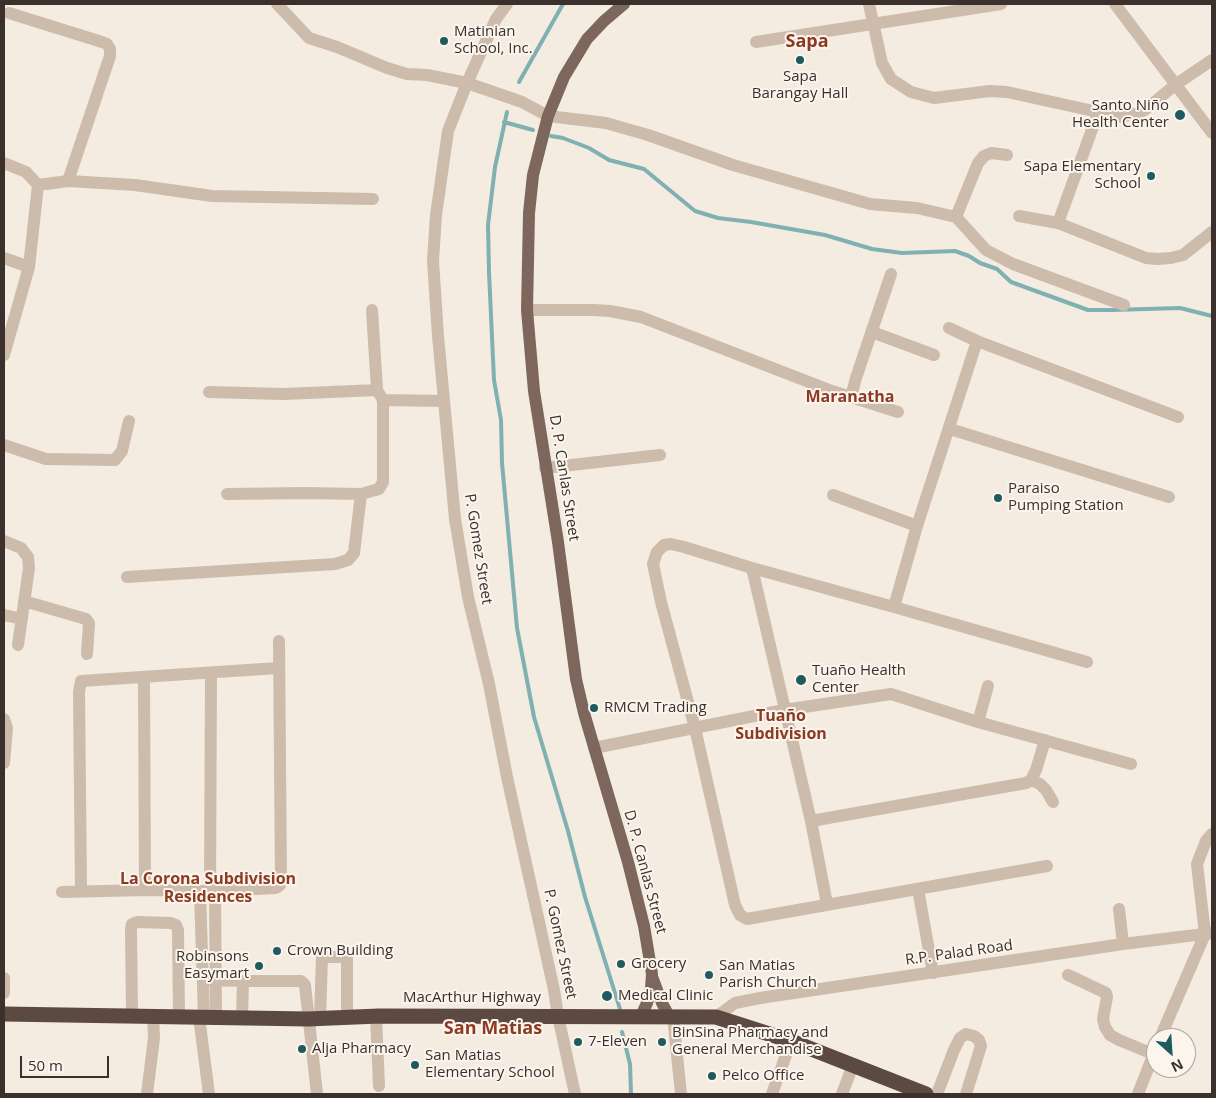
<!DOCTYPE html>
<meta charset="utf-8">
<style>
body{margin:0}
#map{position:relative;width:1216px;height:1098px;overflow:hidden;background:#f4ebe1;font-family:"Open Sans",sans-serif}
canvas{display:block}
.frame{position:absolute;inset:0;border:5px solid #3b302b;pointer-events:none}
.north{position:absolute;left:1146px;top:1028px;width:50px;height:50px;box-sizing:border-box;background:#fbf5ee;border:1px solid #aea6a0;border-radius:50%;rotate:154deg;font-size:14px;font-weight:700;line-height:20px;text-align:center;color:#3b302b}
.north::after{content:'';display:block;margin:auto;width:18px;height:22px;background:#1f5a5e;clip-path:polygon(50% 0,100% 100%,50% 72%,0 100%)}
.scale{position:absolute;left:20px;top:1056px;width:89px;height:22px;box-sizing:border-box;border:2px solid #3b302b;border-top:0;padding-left:6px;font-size:15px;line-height:18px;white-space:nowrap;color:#3b302b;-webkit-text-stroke:4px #fbf5ee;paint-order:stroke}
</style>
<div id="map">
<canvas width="1216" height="1098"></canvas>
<div class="frame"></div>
<div class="north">N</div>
<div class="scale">50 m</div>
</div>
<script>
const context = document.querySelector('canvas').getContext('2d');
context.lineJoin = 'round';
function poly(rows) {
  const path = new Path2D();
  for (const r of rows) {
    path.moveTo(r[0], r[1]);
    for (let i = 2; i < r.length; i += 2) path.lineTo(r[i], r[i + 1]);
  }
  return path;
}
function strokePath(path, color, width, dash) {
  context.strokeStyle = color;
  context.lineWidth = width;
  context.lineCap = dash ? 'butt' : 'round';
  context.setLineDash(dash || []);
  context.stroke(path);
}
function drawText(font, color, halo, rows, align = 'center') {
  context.font = font + ' "Open Sans",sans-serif';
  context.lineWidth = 4;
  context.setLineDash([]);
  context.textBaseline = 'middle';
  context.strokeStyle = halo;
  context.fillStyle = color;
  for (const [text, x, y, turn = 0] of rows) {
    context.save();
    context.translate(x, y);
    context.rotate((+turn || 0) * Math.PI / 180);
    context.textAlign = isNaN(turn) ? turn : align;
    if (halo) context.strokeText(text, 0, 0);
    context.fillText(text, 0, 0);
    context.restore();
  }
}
strokePath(poly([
 [519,82,563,4],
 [507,112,495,167,488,225,489,272,494,380,501,420,502,463,517,628,534,717,568,831,585,897,620,1009],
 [504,122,533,130],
 [551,136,563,138,589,148,609,160,644,169,695,211,718,218,751,222,825,235,872,249,902,253,955,251,969,256,980,263,997,269,1011,282,1088,310,1112,310,1180,308,1212,316],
 [622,1032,630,1064,631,1094]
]), '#7fb0b2', 4);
strokePath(poly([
 [277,4,309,38,337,47,387,68,407,74,427,75,467,83,522,102,548,116,606,123,648,135,733,165,870,204,917,208,956,217,986,250,1013,264,1124,305],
 [507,4,496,19,467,83,448,131,436,215,433,261,438,336,455,519,468,597,489,684,507,777,554,990,558,1016,575,1094],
 [869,4,882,63,891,79,911,92,934,98,990,91,1007,92,1121,117,1139,113,1146,109,1175,85,1212,60],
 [1115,4,1212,133],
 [9,13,102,42,107,44,110,49,110,56,68,181],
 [756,42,1001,4],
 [4,163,26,172,38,185,29,267,4,355],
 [38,185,68,181,135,185,212,196,373,199],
 [1019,216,1058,223,1146,258,1157,259,1171,258,1183,255,1212,232],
 [956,217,978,163,984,156,991,153,1007,155],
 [1058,223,1098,113],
 [4,258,29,267],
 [527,310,594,310,610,311,641,317,832,391,898,412],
 [949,328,977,341,1178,417],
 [872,332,934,355],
 [209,392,283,394,377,390],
 [851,397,856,378,891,274],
 [383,400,444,401],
 [950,429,1169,497],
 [4,445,46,459,115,460,122,451,129,421],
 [545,468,660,455],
 [227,494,305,493,361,494],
 [833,495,917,526],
 [4,541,21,548,28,557,29,568,18,645],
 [752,568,811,821,827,904],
 [127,577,335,564,348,560,354,553,361,494,379,489,383,482,383,400,377,390,372,310],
 [24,601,86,619,89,623,87,654],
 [894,607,917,526,977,341],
 [4,615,22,619],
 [144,677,145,890],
 [4,719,7,728,4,763],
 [978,722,988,686],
 [594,748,784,710,891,694,978,722,1131,764],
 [1031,780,1040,784,1046,790,1053,802],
 [811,821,1026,783,1031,780,1036,770,1045,740],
 [1047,866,747,919,740,915,735,905,695,728,661,602,653,564,657,552,664,545,671,544,684,547,752,568,894,607,1087,662],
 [918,889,933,973],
 [81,891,79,692,81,681,278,668],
 [215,891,216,1018],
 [62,892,145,890,215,891,276,888,280,885,281,882,279,641],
 [200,892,204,1017],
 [210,892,211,673],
 [1119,909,1123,944],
 [1068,975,1106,993,1107,997,1103,1019,1105,1027,1110,1035,1119,1040,1153,1054],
 [4,978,4,993],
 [208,980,243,981],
 [132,1015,131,929,132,924,137,922,171,923,176,925,178,930,179,1016],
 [376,1016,379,1086],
 [673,1016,681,1094],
 [199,1017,209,1094],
 [716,1017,735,1003,760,998,1123,944,1212,933],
 [242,1018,243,981,301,981,305,985,317,1094],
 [320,1018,322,957,347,957,347,1018],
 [1160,1038,1205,934,1197,864,1206,841,1212,834],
 [147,1094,154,1038,153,1015],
 [772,1094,791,1041],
 [842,1094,853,1065],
 [937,1094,954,1050,960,1038,966,1034,974,1036,979,1040,981,1046,966,1094],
 [1138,1094,1156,1048]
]), '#cdbbac', 12);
strokePath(poly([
 [624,4,604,21,587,39,564,77,548,116,533,175,529,213,527,310,534,391,558,542,576,679,584,713,628,862,644,926,652,974,651,989,647,1003,641,1016],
 [653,979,662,1003,669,1016]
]), '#7d675c', 12);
strokePath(poly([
 [4,1014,308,1019,379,1016,716,1017,791,1041,926,1094]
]), '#5c4a42', 15);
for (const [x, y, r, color] of [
 [444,41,5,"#1f5a5e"],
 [800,60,5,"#1f5a5e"],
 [1180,115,6,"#1f5a5e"],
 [1151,176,5,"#1f5a5e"],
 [998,498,5,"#1f5a5e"],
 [801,680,6,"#1f5a5e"],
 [594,708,5,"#1f5a5e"],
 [277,951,5,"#1f5a5e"],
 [621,964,5,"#1f5a5e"],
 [259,966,5,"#1f5a5e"],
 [709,975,5,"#1f5a5e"],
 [607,996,6,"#1f5a5e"],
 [578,1042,5,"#1f5a5e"],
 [662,1042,5,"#1f5a5e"],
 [302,1049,5,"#1f5a5e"],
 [415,1065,5,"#1f5a5e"],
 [712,1076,5,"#1f5a5e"]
]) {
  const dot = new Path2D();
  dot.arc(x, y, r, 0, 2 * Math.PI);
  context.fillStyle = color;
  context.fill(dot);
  strokePath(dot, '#fbf5ee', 2);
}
drawText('15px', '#3b302b', '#fbf5ee', [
 ["Matinian",454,32],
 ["School, Inc.",454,49],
 ["Sapa",800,77,"center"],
 ["Barangay Hall",800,94,"center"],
 ["Santo Niño",1169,106,"right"],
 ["Health Center",1169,123,"right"],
 ["Sapa Elementary",1141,167,"right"],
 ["School",1141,184,"right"],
 ["Paraiso",1008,489],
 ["Pumping Station",1008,506],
 ["Tuaño Health",812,671],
 ["Center",812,688],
 ["RMCM Trading",604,708],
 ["Crown Building",287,951],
 ["Robinsons",249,957,"right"],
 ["Easymart",249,974,"right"],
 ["Grocery",631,964],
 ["San Matias",719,966],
 ["Parish Church",719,983],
 ["Medical Clinic",618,996],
 ["BinSina Pharmacy and",672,1033],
 ["General Merchandise",672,1050],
 ["7-Eleven",588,1042],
 ["Alja Pharmacy",312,1049],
 ["San Matias",425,1056],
 ["Elementary School",425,1073],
 ["Pelco Office",722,1076]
], 'left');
drawText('15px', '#3b302b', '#fbf5ee', [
 ["D. P. Canlas Street",564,478,81],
 ["P. Gomez Street",478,549,81],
 ["D. P. Canlas Street",645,872,75],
 ["P. Gomez Street",560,944,78],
 ["R.P. Palad Road",959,953,-8],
 ["MacArthur Highway",472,998]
]);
drawText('bold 16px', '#8c3b22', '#fbf5ee', [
 ["Maranatha",850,397],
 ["Tuaño",781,716],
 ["Subdivision",781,734],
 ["La Corona Subdivision",208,879],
 ["Residences",208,897]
]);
drawText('bold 18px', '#8c3b22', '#fbf5ee', [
 ["Sapa",807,42],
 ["San Matias",493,1029]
]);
</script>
